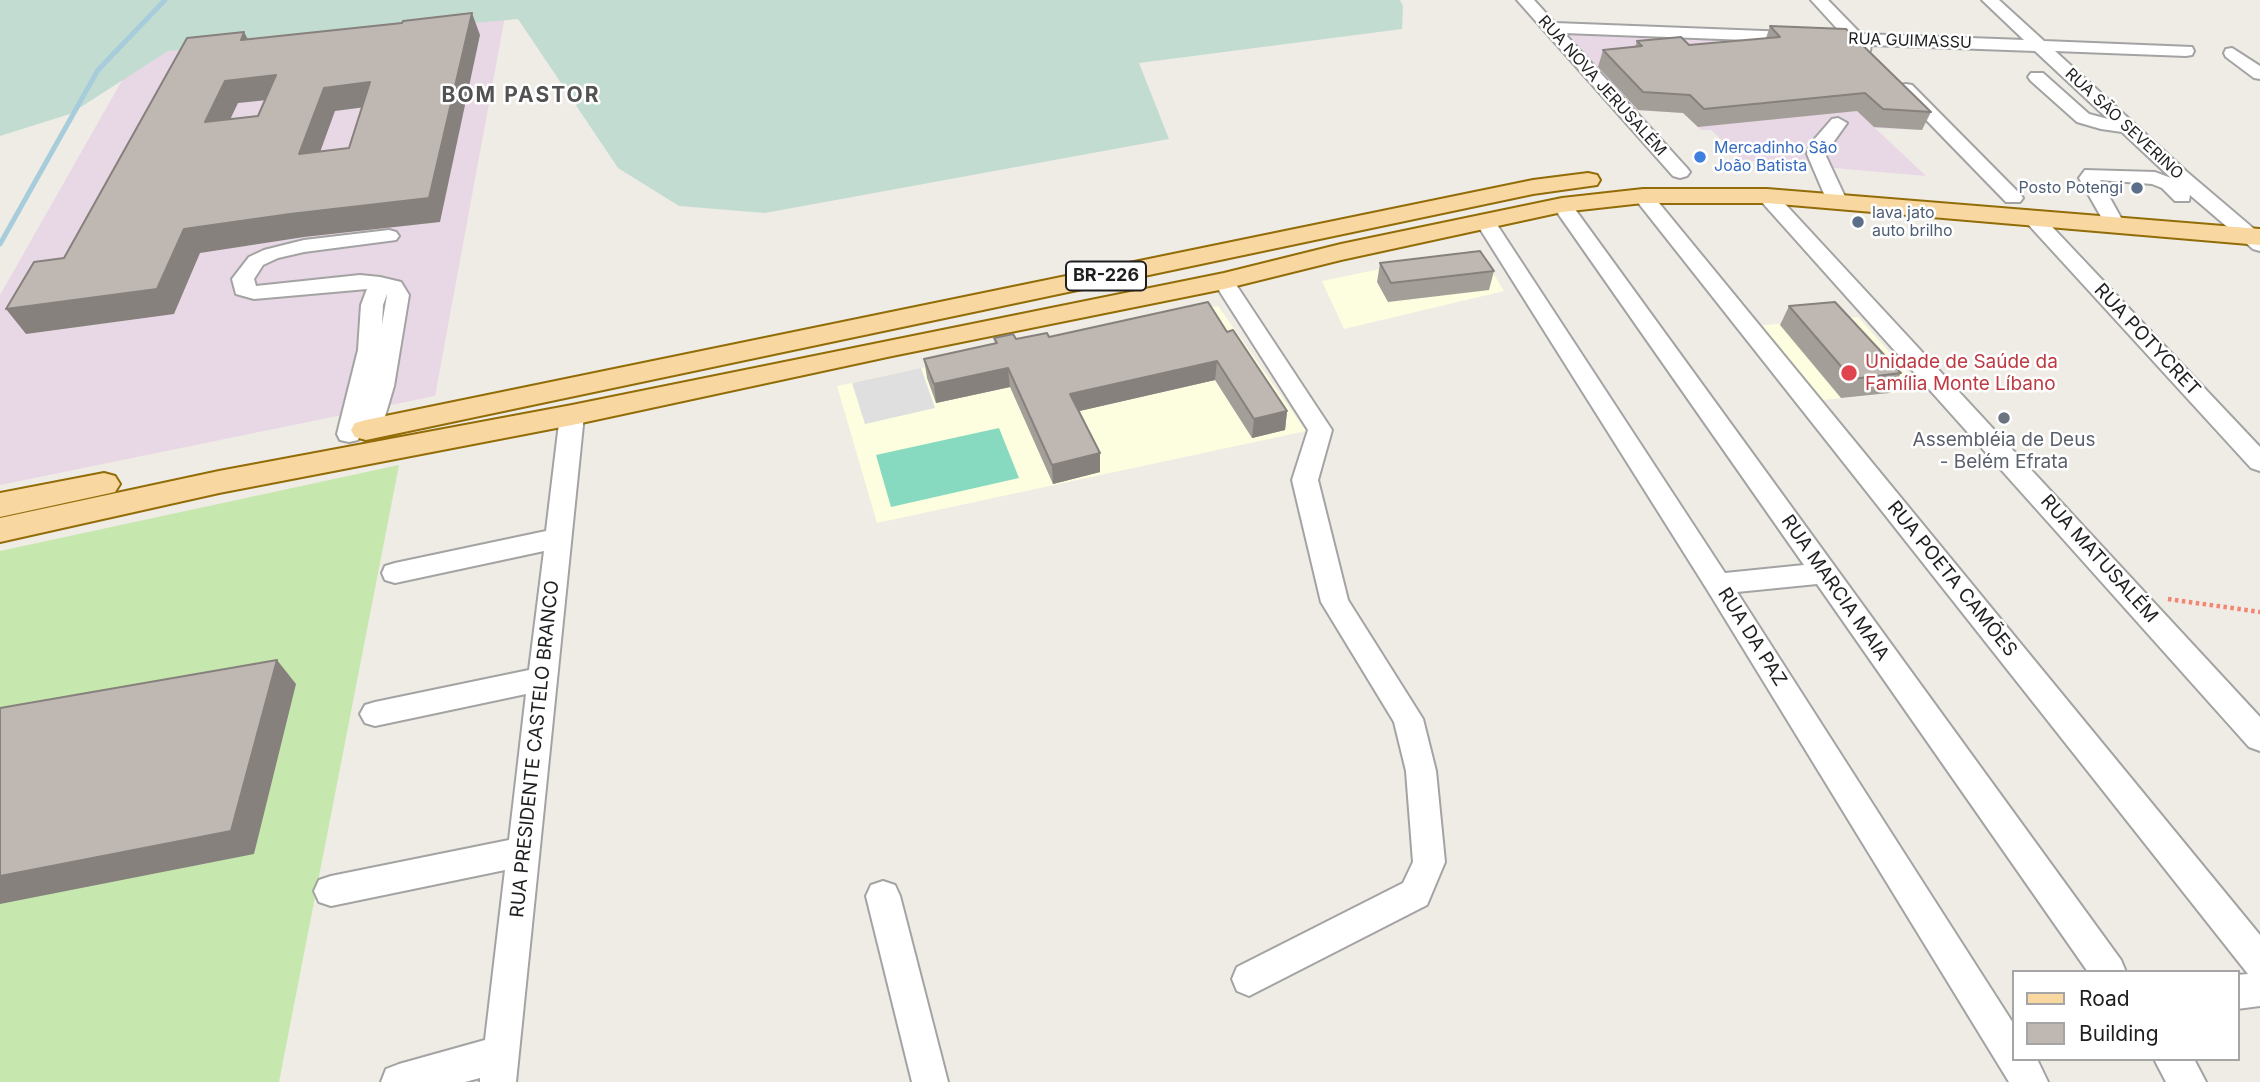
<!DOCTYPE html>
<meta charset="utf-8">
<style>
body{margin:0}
#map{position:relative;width:2260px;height:1082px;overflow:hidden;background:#efece5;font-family:Inter,sans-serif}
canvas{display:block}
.legend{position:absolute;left:2012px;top:970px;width:228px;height:91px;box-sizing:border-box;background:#fff;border:2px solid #a5a5a5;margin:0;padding:9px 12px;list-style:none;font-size:21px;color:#1f1f1f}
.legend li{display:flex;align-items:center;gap:14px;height:35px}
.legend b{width:35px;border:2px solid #a5a5a5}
</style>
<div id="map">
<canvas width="2260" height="1082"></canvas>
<ul class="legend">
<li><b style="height:9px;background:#f8d7a1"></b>Road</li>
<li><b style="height:19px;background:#bfb8b2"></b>Building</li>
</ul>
</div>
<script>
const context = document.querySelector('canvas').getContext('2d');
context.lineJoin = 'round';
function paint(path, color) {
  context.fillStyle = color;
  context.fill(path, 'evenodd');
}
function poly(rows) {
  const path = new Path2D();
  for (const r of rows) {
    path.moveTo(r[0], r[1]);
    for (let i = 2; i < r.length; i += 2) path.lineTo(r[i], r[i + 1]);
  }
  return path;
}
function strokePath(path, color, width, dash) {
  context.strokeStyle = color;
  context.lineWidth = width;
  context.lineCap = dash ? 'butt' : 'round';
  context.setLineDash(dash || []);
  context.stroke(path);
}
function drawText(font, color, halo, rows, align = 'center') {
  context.font = font + ' Inter,sans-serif';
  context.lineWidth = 5;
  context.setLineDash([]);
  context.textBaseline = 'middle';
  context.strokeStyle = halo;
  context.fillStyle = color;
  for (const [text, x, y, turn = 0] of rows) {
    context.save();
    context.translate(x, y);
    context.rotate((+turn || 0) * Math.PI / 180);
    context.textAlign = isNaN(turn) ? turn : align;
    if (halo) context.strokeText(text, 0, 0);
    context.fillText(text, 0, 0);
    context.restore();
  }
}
paint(poly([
 [214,0,508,0,435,396,0,485,0,295,158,17],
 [1564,33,1836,43,1922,130,1875,128,1926,176,1742,160,1711,130,1701,130,1683,113,1632,110]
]), '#e8d7e4');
paint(poly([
 [1466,251,1477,267,1493,273,1504,291,1344,329,1322,281],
 [1218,306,1306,431,877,523,837,386],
 [1858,317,1923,390,1813,401,1754,326]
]), '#fcfedf');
paint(poly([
 [399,465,279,1082,0,1082,0,551]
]), '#c6e7ad');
paint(poly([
 [0,0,1400,0,1403,6,1402,29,1139,63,1169,139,765,213,679,206,618,168,518,19,168,51,70,114,0,136]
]), '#c3dcd2');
paint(poly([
 [999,428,1019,478,891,507,876,455]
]), '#87dabf');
paint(poly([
 [921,368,935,408,865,424,852,383]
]), '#dfdfdf');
strokePath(poly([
 [0,244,98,70,165,0]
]), '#a7ccdb', 5);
const minor = poly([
 [1517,0,1534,0,1555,23,1842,34,1811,0,1828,0,1861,34,2024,40,1982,0,1999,0,2044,41,2192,47,2194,51,2192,55,2186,56,2055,51,2187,172,2260,234,2260,251,2253,249,2190,195,2189,201,2175,201,2162,188,2152,184,2100,180,2125,225,2122,229,2108,229,2079,178,2085,170,2155,172,2171,178,2122,132,2101,129,2077,122,2031,81,2028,77,2031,73,2043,73,2089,114,2108,119,2035,51,1871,45,1870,51,1864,52,1852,44,1564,33,1687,168,1690,172,1687,176,1680,178,1673,176,1517,0],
 [2232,48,2260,66,2260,79,2254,78,2226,57,2224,53,2226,49,2232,48],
 [1906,84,1912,85,2020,194,2023,198,2020,202,2006,202,1900,93,1897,89,1900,85,1906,84],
 [1838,118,1847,123,1825,154,1847,201,1837,207,1827,201,1807,154,1812,142,1832,119,1838,118],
 [1643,190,1650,192,2260,935,2260,1006,2237,1009,2237,975,2248,974,1636,200,1633,196,1643,190],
 [1767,190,1774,192,2260,717,2260,751,2249,747,1760,200,1757,196,1767,190],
 [1562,199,1569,201,2121,960,2126,972,2088,972,1817,584,1737,592,2013,1023,2013,1059,2037,1059,2048,1082,2009,1082,1708,591,1475,221,1478,217,1485,215,1492,217,1725,573,1804,565,1552,205,1555,201,1562,199],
 [2033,212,2040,214,2260,447,2260,471,2251,468,2026,222,2023,218,2026,214,2033,212],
 [389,230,396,232,399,236,396,240,304,252,278,258,263,265,254,279,256,286,360,275,380,277,401,282,409,295,394,386,381,430,378,436,369,438,360,435,358,440,349,442,340,440,337,434,358,350,361,305,367,289,254,299,236,294,232,279,249,257,264,250,304,240,389,230],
 [387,294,387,295,382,325,383,305,387,294],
 [1224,275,1231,277,1332,430,1318,480,1348,600,1423,719,1436,771,1445,862,1427,905,1249,996,1237,991,1232,979,1237,967,1403,883,1413,862,1406,771,1394,722,1321,602,1292,480,1308,430,1213,281,1217,277,1224,275],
 [572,407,580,409,584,415,516,1082,480,1082,480,1078,465,1082,381,1082,386,1069,399,1064,485,1040,505,870,331,906,319,902,314,891,319,880,331,876,509,840,526,694,375,726,365,723,360,714,365,705,375,702,529,670,544,551,395,583,385,580,382,573,385,566,395,563,546,531,560,415,564,409,572,407],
 [883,881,895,885,900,896,948,1082,912,1082,866,896,871,885,883,881],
 [2154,1059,2194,1059,2206,1082,2166,1082,2154,1059]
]);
const major = poly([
 [1588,173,1597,175,1600,180,1597,185,1533,194,366,440,355,437,351,430,355,423,366,420,1533,180,1588,173],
 [1643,189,1767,189,2260,229,2260,245,1767,203,1643,203,1562,212,1341,260,1224,289,892,356,572,425,219,493,0,542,0,518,219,471,572,405,1224,273,1341,244,1562,198,1643,189],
 [104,473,115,476,120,484,115,492,0,517,0,493,104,473]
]);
strokePath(minor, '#a3a3a3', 4);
strokePath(major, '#926c07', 4);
strokePath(poly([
 [2168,599,2260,612]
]), '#f38672', 4.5, [3.5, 3.5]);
paint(minor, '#fff');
paint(major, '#f8d7a1');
paint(poly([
 [1770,26,1931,112,1922,130,1874,127,1857,111,1698,127,1683,113,1638,110,1598,67,1603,50,1635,47,1637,41,1689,45,1766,38],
 [1380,263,1494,271,1489,290,1388,302,1377,282],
 [1789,306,1901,373,1890,393,1841,398,1780,325],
 [1227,332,1287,411,1285,430,1252,438,1215,380,1079,411,1100,453,1100,472,1053,484,1010,387,936,403,927,378,924,359,995,344,994,338,1016,339,1049,337]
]), '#a49e99');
paint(poly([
 [472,13,480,35,440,222,304,237,200,253,174,314,26,334,6,309,184,229,290,214],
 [244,32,256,54,241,40],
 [276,75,287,98,238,103,218,145,205,122,225,81],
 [370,82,381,105,335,111,311,177,299,154,324,88],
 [1217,361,1215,380,1071,413,1070,394],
 [1008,368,1010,387,936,403,934,384],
 [1287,411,1285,430,1252,438,1254,419],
 [1100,453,1100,472,1053,484,1052,465],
 [277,660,296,684,254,854,0,904,0,876]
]), '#86817d');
const building = poly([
 [472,13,429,198,290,214,184,229,157,289,6,309,34,262,64,258,187,38,244,32,241,40,402,23,403,21,472,13],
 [276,75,258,116,205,122,225,81,276,75],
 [370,82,349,148,299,154,324,88,370,82],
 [1770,26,1846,29,1931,112,1883,109,1865,93,1704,109,1690,95,1643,92,1603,50,1642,46,1637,41,1681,37,1689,45,1780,37,1770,26],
 [1480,251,1494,271,1391,283,1380,263,1480,251],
 [1208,302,1227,332,1233,330,1287,411,1254,419,1217,361,1070,394,1100,453,1052,465,1008,368,934,384,924,359,997,343,994,338,1013,334,1016,339,1047,333,1049,337,1208,302],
 [1835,302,1901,373,1852,379,1789,306,1835,302],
 [277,660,231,831,0,876,0,708,277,660]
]);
paint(building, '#bfb8b2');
strokePath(building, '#86817d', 2);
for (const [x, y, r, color] of [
 [1700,157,7,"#3f7fe0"],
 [2137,188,7,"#5c6f8a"],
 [1858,222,7,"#5c6f8a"],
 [1849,373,9,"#e0444e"],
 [2004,418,7,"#6b7280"]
]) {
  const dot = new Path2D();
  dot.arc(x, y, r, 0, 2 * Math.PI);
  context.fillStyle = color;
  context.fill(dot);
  strokePath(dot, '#fff', 2.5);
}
drawText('16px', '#1f1f1f', '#fff', [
 ["RUA GUIMASSU",1910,41,2],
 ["RUA NOVA JERUSALÉM",1602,86,48],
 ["RUA SÃO SEVERINO",2124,124,43]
]);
drawText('16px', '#366cbe', '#fff', [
 ["Mercadinho São",1714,148],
 ["João Batista",1714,166]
], 'left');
drawText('16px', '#4e5e75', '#fff', [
 ["Posto Potengi",2123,188],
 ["lava jato",1872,213,"left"],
 ["auto brilho",1872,231,"left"]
], 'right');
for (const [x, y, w] of [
 [1106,276,80]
]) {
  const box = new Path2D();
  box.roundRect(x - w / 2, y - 14.5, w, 29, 5);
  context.fillStyle = '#fff';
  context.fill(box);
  strokePath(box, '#1f1f1f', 2);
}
drawText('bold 18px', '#1f1f1f', null, [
 ["BR-226",1106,276]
]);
drawText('19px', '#1f1f1f', '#fff', [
 ["RUA POTYCRET",2147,340,47],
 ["RUA MATUSALÉM",2099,559,48],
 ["RUA POETA CAMÕES",1952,579,51],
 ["RUA MARCIA MAIA",1835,588,55],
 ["RUA DA PAZ",1752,637,58],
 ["RUA PRESIDENTE CASTELO BRANCO",535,749,-84]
]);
drawText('19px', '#be3a42', '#fff', [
 ["Unidade de Saúde da",1865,362],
 ["Família Monte Líbano",1865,384]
], 'left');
drawText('19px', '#5b616d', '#fff', [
 ["Assembléia de Deus",2004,440],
 ["- Belém Efrata",2004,462]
]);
context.letterSpacing = '2px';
drawText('bold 21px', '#525252', '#fff', [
 ["BOM PASTOR",521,96]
]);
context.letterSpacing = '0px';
</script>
